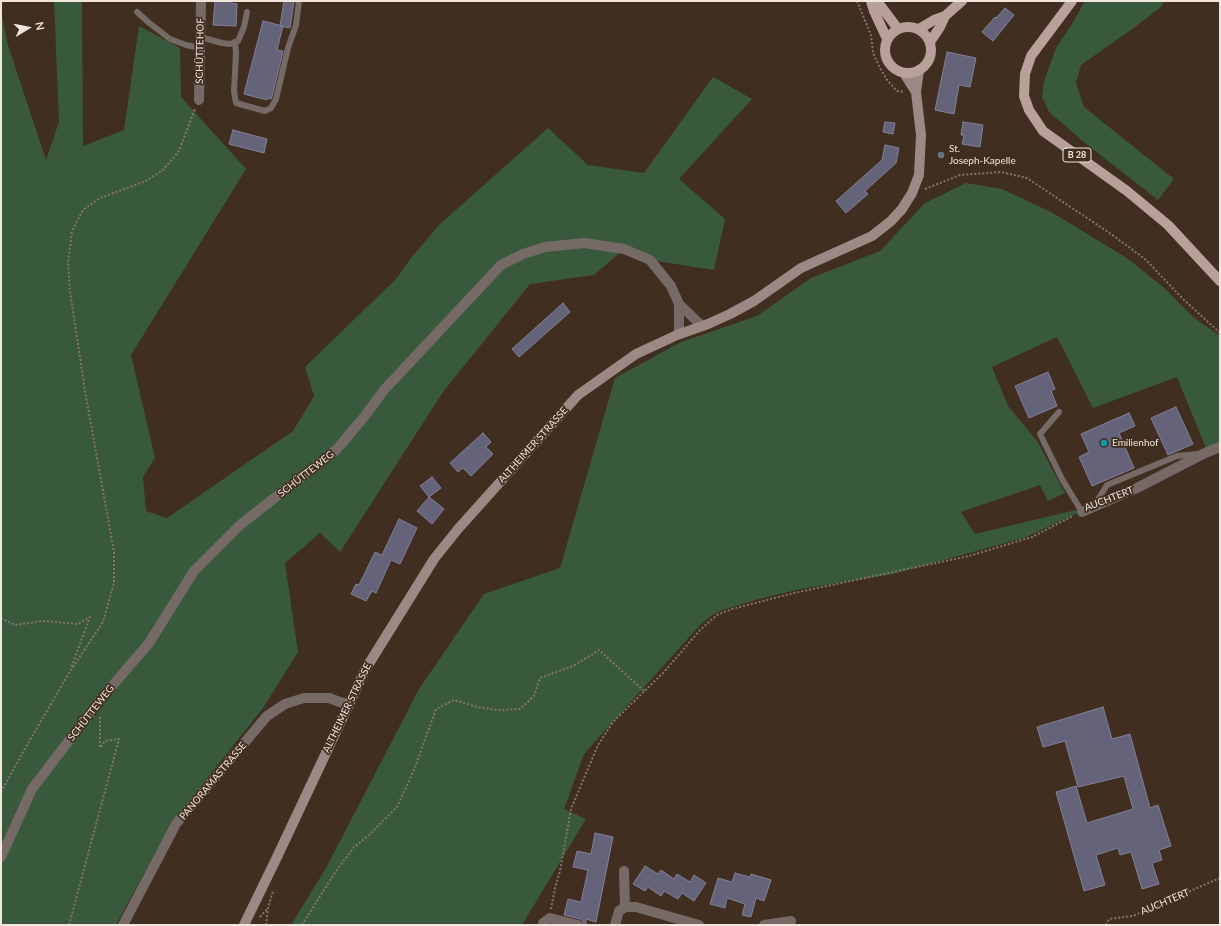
<!DOCTYPE html>
<meta charset="utf-8">
<style>
body{margin:0}
#map{position:relative;width:1221px;height:926px;overflow:hidden;background:#402e20;font-family:Lato,sans-serif}
canvas{display:block}
.frame{position:absolute;inset:0;border:2px solid #f2e6dc;pointer-events:none}
.north{position:absolute;left:8px;top:8px;width:40px;height:40px;-webkit-text-stroke:3px #402e20;paint-order:stroke;rotate:80deg;font-size:11px;font-weight:700;line-height:16px;text-align:center;color:#f2e6dc}
.north::after{content:'';display:block;margin:auto;width:14px;height:18px;background:#f2e6dc;clip-path:polygon(50% 0,100% 100%,50% 72%,0 100%)}
</style>
<div id="map">
<canvas width="1221" height="926"></canvas>
<div class="frame"></div>
<div class="north">N</div>
</div>
<script>
const context = document.querySelector('canvas').getContext('2d');
context.lineJoin = 'round';
function paint(path, color) {
  context.fillStyle = color;
  context.fill(path, 'evenodd');
}
function poly(rows) {
  const path = new Path2D();
  for (const r of rows) {
    if (r.length === 3) {
      path.moveTo(r[0] + r[2], r[1]);
      path.arc(r[0], r[1], r[2], 0, 2 * Math.PI);
      continue;
    }
    path.moveTo(r[0], r[1]);
    for (let i = 2; i < r.length; i += 2) path.lineTo(r[i], r[i + 1]);
  }
  return path;
}
function strokePath(path, color, width, dash) {
  context.strokeStyle = color;
  context.lineWidth = width;
  context.lineCap = dash ? 'butt' : 'round';
  context.setLineDash(dash || []);
  context.stroke(path);
}
function drawText(font, color, halo, rows, align = 'center') {
  context.font = font + ' Lato,sans-serif';
  context.lineWidth = 3.5;
  context.setLineDash([]);
  context.textBaseline = 'middle';
  context.strokeStyle = halo;
  context.fillStyle = color;
  for (const [text, x, y, turn = 0] of rows) {
    context.save();
    context.translate(x, y);
    context.rotate((+turn || 0) * Math.PI / 180);
    context.textAlign = isNaN(turn) ? turn : align;
    if (halo) context.strokeText(text, 0, 0);
    context.fillText(text, 0, 0);
    context.restore();
  }
}
paint(poly([
 [54,1,82,1,83,146,124,130,139,26,180,48,181,97,246,169,131,355,155,458,143,477,146,511,167,518,293,431,314,396,305,367,397,278,411,258,440,224,548,128,588,165,644,173,713,77,752,99,679,179,725,219,714,270,650,260,624,249,594,275,530,284,443,392,340,552,320,533,285,563,298,652,263,708,171,824,116,925,1,925,1,10,7,42,46,160,59,122],
 [1085,1,1164,1,1161,7,1135,27,1081,65,1076,83,1084,107,1174,179,1158,200,1085,143,1049,112,1042,97,1044,81,1056,48,1073,22],
 [966,183,1002,189,1051,212,1127,258,1163,287,1193,317,1220,336,1220,445,1207,451,1177,377,1093,408,1057,337,992,367,1008,406,1037,441,1065,493,1048,501,1040,485,961,512,975,534,1076,510,1078,513,1024,538,893,574,801,589,759,599,723,610,712,615,701,624,584,754,564,809,586,819,522,925,291,925,326,868,419,689,484,594,560,568,615,378,681,342,757,316,811,278,880,251,925,203]
]), '#39593d');
const building = poly([
 [216,1,231,1,231,3,237,4,236,26,213,25,215,2,216,1],
 [284,1,294,1,290,28,280,26,284,1],
 [1005,8,1014,15,993,41,982,32,995,17,996,18,1005,8],
 [263,21,283,26,277,50,283,51,272,97,271,99,267,98,267,100,244,94,263,21],
 [947,52,976,58,970,87,959,85,954,114,935,110,947,52],
 [885,122,895,123,893,134,883,132,885,122],
 [963,122,983,125,980,147,962,144,964,135,961,135,963,122],
 [233,130,267,139,264,153,229,144,233,130],
 [885,145,899,148,896,163,865,191,868,194,846,213,836,201,882,160,885,145],
 [563,303,570,312,519,357,512,349,563,303],
 [1048,372,1055,389,1051,391,1057,406,1029,418,1015,386,1048,372],
 [1176,407,1193,444,1168,455,1151,418,1176,407],
 [1129,413,1135,426,1119,433,1134,468,1092,486,1079,457,1089,452,1081,434,1129,413],
 [483,433,491,442,486,447,493,454,471,476,463,468,458,472,450,463,483,433],
 [432,477,441,488,429,497,420,486,432,477],
 [429,497,444,509,432,524,417,511,429,497],
 [399,519,417,528,400,564,391,560,376,593,372,591,366,601,351,594,356,584,359,585,375,552,382,555,399,519],
 [1103,707,1112,739,1130,734,1150,808,1158,805,1171,846,1159,850,1162,860,1152,863,1159,884,1142,889,1131,852,1120,855,1118,848,1096,855,1105,885,1084,891,1056,792,1076,786,1087,823,1133,809,1124,776,1078,787,1065,741,1043,747,1037,727,1103,707],
 [595,833,613,837,596,922,586,919,586,925,584,925,583,921,580,919,564,915,568,899,581,902,588,870,573,867,577,851,591,854,595,833],
 [645,866,658,874,661,870,674,879,677,874,690,882,694,875,706,883,694,901,682,893,678,899,664,891,661,896,648,887,645,891,633,884,645,866],
 [735,873,750,877,751,874,771,880,764,901,756,898,751,917,742,915,745,904,727,898,725,908,710,904,718,878,732,882,735,873]
]);
paint(building, '#64637a');
strokePath(building, '#828099', 1);
strokePath(poly([
 [857,1,871,35,873,53,880,68,887,80,897,91,904,92],
 [925,189,960,175,1001,172,1027,178,1111,234,1145,259,1183,299,1220,333],
 [1,618,15,625,43,621,78,624,90,617,71,668],
 [100,717,100,747],
 [1,792,23,752,69,673,103,622,114,583,114,552,85,391,70,291,68,263,72,231,83,210,100,198,146,181,163,170,179,151,195,109],
 [551,909,555,888,560,871,571,809,598,745,613,722,664,672,700,630,717,615,732,609,794,593,969,556,1032,537,1073,516],
 [260,917,268,908],
 [69,925,119,739,105,741,100,748],
 [266,925,268,908,273,891],
 [302,925,336,871,354,847,368,836,397,807,414,770,436,709,454,700,477,707,497,710,520,709,534,696,540,678,573,666,599,650,644,691],
 [1106,925,1109,919,1133,916,1220,878]
]), '#857569', 2, [2, 2]);
strokePath(poly([
 [137,12,148,22,170,39,186,45,200,48],
 [200,37,222,43,230,44,238,41,244,27,247,12],
 [235,42,236,53,234,91,236,103,265,111,271,108,276,99,288,48,296,25,299,1],
 [1059,412,1040,434,1062,479,1082,512],
 [1094,506,1107,485,1177,456,1197,454]
]), '#766a67', 6);
strokePath(poly([
 [199,100,201,1],
 [679,334,679,304],
 [1082,512,1137,488,1205,453,1220,447],
 [1,857,32,789,100,700,149,643,194,571,240,525,337,449,364,417,384,390,501,265,523,254,545,247,584,243,624,249,650,260,671,286,679,304,702,326],
 [625,907,636,907,699,925],
 [123,925,176,824,267,716,285,704,304,698,329,698,348,705],
 [543,925,543,923,550,918,578,925],
 [615,925,619,911,625,907,624,871],
 [764,925,791,921]
]), '#766a67', 10);
strokePath(poly([
 [904,73,916,92],
 [244,925,278,855,365,670,434,559,458,529,578,395,636,354,677,335,708,324,730,314,754,301,801,268,872,236,891,221,902,209,912,193,919,175,921,135,916,92,919,70]
]), '#9c8884', 10);
strokePath(poly([
 [871,1,874,11,887,39],
 [877,1,898,29],
 [1072,1,1031,56,1025,74,1024,96,1029,110,1043,131,1127,191,1168,225,1220,281],
 [908,50,23],
 [919,29,934,20,945,16,962,1],
 [930,42,940,27,945,16]
]), '#b9a09a', 10);
for (const [x, y, r, color] of [
 [941,155,4,"#6b7280"],
 [1104,443,4,"#0f9aa8"]
]) {
  const dot = new Path2D();
  dot.arc(x, y, r, 0, 2 * Math.PI);
  context.fillStyle = color;
  context.fill(dot);
  strokePath(dot, '#402e20', 1.5);
}
for (const [x, y, w] of [
 [1077,155,28]
]) {
  const box = new Path2D();
  box.roundRect(x - w / 2, y - 7, w, 14, 3);
  context.fillStyle = '#402e20';
  context.fill(box);
  strokePath(box, '#f2e6dc', 1);
}
drawText('bold 9px', '#f2e6dc', null, [
 ["B 28",1077,155]
]);
drawText('10px', '#f2e6dc', '#402e20', [
 ["SCHÜTTEHOF",200,51,-89],
 ["ALTHEIMER STRASSE",533,445,-48],
 ["SCHÜTTEWEG",306,474,-38],
 ["AUCHTERT",1109,499,-21],
 ["ALTHEIMER STRASSE",347,708,-64],
 ["SCHÜTTEWEG",91,713,-52],
 ["PANORAMASTRASSE",213,781,-50],
 ["AUCHTERT",1165,902,-23]
]);
drawText('10px', '#f2e6dc', '#402e20', [
 ["St.",949,149],
 ["Joseph-Kapelle",949,161],
 ["Emilienhof",1112,443]
], 'left');
</script>
